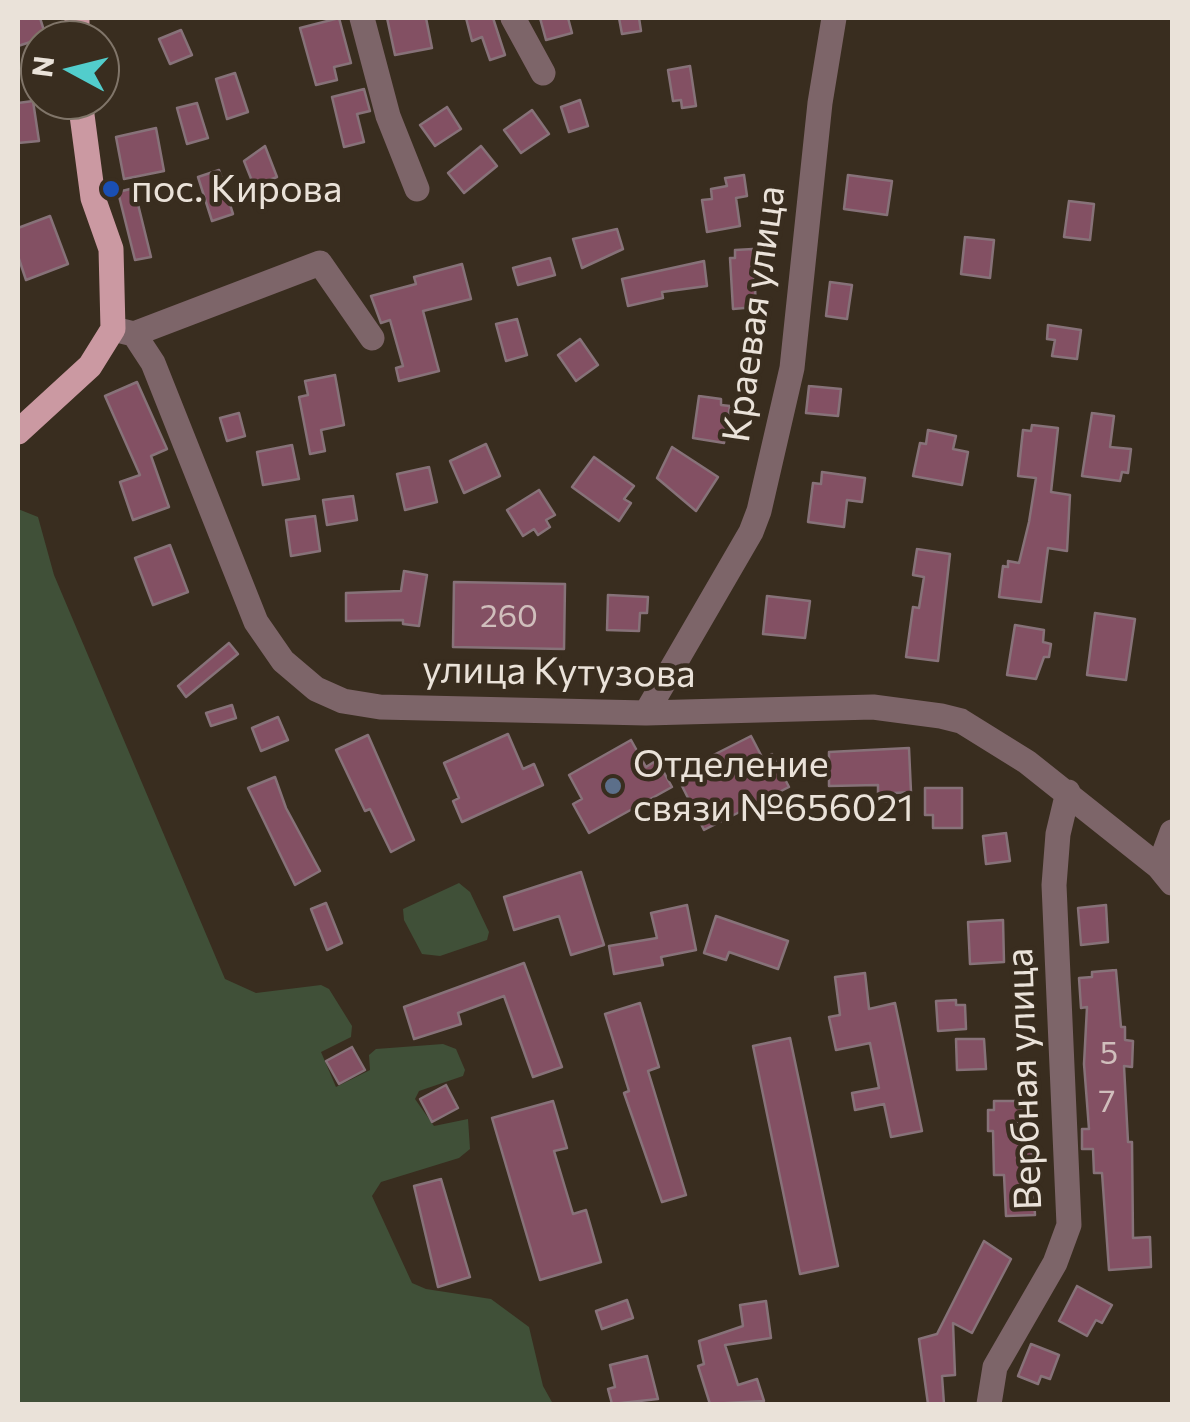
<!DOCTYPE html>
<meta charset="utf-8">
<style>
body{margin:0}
#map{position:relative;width:1190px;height:1422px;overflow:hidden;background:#392d1f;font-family:Commissioner,sans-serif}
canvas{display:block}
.frame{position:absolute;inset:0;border:20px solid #eae2d9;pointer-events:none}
.north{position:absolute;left:20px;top:20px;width:100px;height:100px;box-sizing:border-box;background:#392d1f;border:2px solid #807569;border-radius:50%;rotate:277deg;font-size:28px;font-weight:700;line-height:40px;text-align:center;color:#eae2d9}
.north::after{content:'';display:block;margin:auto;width:35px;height:45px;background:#52cdcc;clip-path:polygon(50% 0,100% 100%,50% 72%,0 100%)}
</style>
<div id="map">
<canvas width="1190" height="1422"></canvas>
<div class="frame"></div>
<div class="north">N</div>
</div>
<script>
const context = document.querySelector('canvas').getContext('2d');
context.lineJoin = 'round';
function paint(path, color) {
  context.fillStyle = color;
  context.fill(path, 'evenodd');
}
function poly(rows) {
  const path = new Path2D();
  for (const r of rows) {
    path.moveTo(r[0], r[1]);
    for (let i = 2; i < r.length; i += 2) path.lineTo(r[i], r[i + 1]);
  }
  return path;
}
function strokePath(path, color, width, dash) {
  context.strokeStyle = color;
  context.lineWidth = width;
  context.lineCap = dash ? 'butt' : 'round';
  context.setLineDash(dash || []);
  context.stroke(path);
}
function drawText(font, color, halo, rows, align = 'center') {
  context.font = font + ' Commissioner,sans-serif';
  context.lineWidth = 9;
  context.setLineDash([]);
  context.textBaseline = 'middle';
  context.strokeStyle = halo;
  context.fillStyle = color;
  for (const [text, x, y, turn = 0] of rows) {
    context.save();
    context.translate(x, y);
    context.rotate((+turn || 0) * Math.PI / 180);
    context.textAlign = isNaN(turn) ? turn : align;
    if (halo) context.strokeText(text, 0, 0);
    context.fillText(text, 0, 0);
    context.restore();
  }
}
paint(poly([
 [18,509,38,517,54,575,225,979,256,993,321,985,329,989,352,1026,351,1037,321,1052,336,1087,370,1070,369,1055,376,1049,443,1044,456,1049,465,1070,463,1076,419,1091,415,1099,434,1126,468,1119,470,1149,459,1158,381,1182,372,1196,412,1283,426,1289,491,1299,529,1327,543,1386,553,1404,18,1404],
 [459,883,470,892,489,932,487,940,440,956,422,954,404,920,403,909]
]), '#405038');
const building = poly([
 [18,18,40,18,46,37,18,46,18,18],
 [339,18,351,63,334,67,337,80,316,85,300,28,339,18],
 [387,18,426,18,432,48,395,55,387,18],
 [466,18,493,18,505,55,490,60,482,37,472,41,466,18],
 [540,18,568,18,572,33,546,40,540,18],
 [619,18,639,18,641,31,622,34,619,18],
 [181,30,192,55,170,64,159,39,181,30],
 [690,66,696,106,682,108,681,100,673,101,668,70,690,66],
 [235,73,248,112,227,119,216,79,235,73],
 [364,89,370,111,357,114,364,142,344,147,332,97,364,89],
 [580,100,588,126,569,132,561,107,580,100],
 [33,101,39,141,18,143,18,103,33,101],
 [197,103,208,138,187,144,177,108,197,103],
 [447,107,461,129,435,146,420,125,447,107],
 [532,110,549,134,521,153,504,130,532,110],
 [156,128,164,171,124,179,116,137,156,128],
 [265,146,277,177,254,186,244,161,265,146],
 [481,146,497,166,464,193,448,173,481,146],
 [219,170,233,214,212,221,198,177,219,170],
 [744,175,747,196,736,198,740,226,707,232,702,200,712,199,711,189,727,186,725,178,744,175],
 [848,175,892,181,887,215,844,209,848,175],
 [134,188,151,257,135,260,118,192,134,188],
 [1069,201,1094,204,1090,240,1064,237,1069,201],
 [50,216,68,264,26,280,18,256,18,228,50,216],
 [617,229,623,249,582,268,573,239,617,229],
 [965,237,994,240,990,278,961,274,965,237],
 [753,249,756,307,733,309,730,258,735,258,735,250,753,249],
 [550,258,555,275,518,285,513,268,550,258],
 [704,261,707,286,662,292,663,298,628,306,622,279,704,261],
 [462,264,471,299,423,311,439,371,399,381,396,368,403,366,390,320,381,323,371,296,416,284,414,277,462,264],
 [830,282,852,285,847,319,826,316,830,282],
 [517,319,527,355,506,361,496,324,517,319],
 [1048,325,1081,330,1077,359,1052,356,1055,340,1047,339,1048,325],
 [580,339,598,365,576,381,558,355,580,339],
 [335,375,344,425,321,430,325,451,310,454,299,397,308,395,305,381,335,375],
 [137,382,167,449,151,456,169,507,133,520,120,482,140,475,105,396,137,382],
 [809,386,841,389,838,416,806,413,809,386],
 [699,396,721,399,721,405,730,406,724,443,693,438,699,396],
 [239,413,245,436,227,441,220,418,239,413],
 [1092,413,1114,416,1110,447,1131,449,1128,473,1122,472,1120,481,1082,476,1092,413],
 [1032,425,1058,428,1051,492,1070,495,1067,551,1048,548,1041,602,999,597,1003,566,1008,567,1008,561,1019,563,1029,522,1036,478,1018,476,1023,430,1031,431,1032,425],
 [928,430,956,436,953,449,968,452,962,485,913,476,920,443,926,444,928,430],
 [486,444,500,476,464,493,450,461,486,444],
 [292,445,299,479,263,485,257,452,292,445],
 [672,447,718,477,696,511,657,478,672,447],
 [594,457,634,486,624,499,631,503,619,521,572,487,594,457],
 [429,467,437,502,405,510,397,474,429,467],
 [822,472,865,478,862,502,847,500,844,527,808,522,813,483,821,484,822,472],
 [539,490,555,515,546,520,550,527,538,535,534,529,523,536,507,510,539,490],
 [353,496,357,520,327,525,323,500,353,496],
 [315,516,320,551,291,556,286,520,315,516],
 [170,545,188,592,153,605,135,558,170,545],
 [917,549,950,554,938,661,906,657,913,607,919,608,924,577,913,575,917,549],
 [404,571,427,575,419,626,403,624,403,620,346,621,346,593,401,591,404,571],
 [454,582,565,584,564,649,453,647,454,582],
 [608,595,648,597,647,613,640,613,639,631,607,630,608,595],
 [767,596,810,601,805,638,763,634,767,596],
 [1095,613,1135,619,1126,680,1087,675,1095,613],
 [1015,625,1044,630,1043,642,1051,644,1049,657,1044,657,1036,679,1007,675,1015,625],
 [229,643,238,654,186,697,178,686,229,643],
 [232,705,236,718,211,726,206,713,232,705],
 [278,717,288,740,261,751,252,728,278,717],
 [508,734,523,769,534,764,543,785,462,822,453,801,459,798,444,763,508,734],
 [368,735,414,840,391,852,370,809,365,811,336,750,368,735],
 [751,736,763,759,772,754,789,787,704,830,676,774,751,736],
 [631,740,646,767,657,760,672,787,589,833,573,804,582,799,569,775,631,740],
 [909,748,911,792,894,793,894,801,878,801,878,785,829,786,829,752,909,748],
 [275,777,286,808,320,871,295,885,248,788,275,777],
 [925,788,962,788,962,828,933,828,933,815,925,815,925,788],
 [1006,833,1010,861,986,864,983,836,1006,833],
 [581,872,604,945,571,955,559,916,514,930,504,897,581,872],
 [326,903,342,943,327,950,311,909,326,903],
 [687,905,696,950,661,957,663,965,614,974,609,946,657,938,651,913,687,905],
 [1106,905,1108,942,1081,945,1078,908,1106,905],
 [716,916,788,941,778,969,729,952,726,960,704,953,716,916],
 [1003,920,1004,962,970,964,968,922,1003,920],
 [524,963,562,1067,533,1077,504,996,458,1013,461,1024,414,1039,404,1007,524,963],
 [1116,970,1121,1027,1125,1027,1125,1040,1133,1041,1132,1067,1124,1066,1128,1142,1132,1142,1133,1238,1150,1237,1151,1267,1109,1270,1102,1173,1094,1173,1093,1149,1082,1149,1082,1129,1089,1129,1084,1064,1087,1007,1081,1008,1079,978,1092,977,1092,972,1116,970],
 [865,973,869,1009,895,1003,922,1131,891,1137,884,1104,855,1110,852,1093,879,1088,870,1043,836,1050,829,1017,840,1015,835,977,865,973],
 [956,1000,956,1005,965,1005,966,1029,938,1031,936,1001,956,1000],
 [640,1003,659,1067,648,1071,686,1195,662,1202,624,1093,629,1091,605,1014,640,1003],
 [790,1038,838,1266,800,1274,753,1046,790,1038],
 [956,1039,984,1039,986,1069,957,1070,956,1039],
 [352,1047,365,1070,339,1084,326,1061,352,1047],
 [446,1085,458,1108,432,1122,420,1099,446,1085],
 [553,1101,567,1148,554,1151,573,1214,586,1210,601,1262,540,1280,492,1118,553,1101],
 [994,1101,1024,1101,1024,1116,1018,1116,1018,1144,1031,1144,1035,1215,1006,1216,1004,1175,994,1175,993,1131,988,1131,988,1110,994,1110,994,1101],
 [441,1179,470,1277,438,1287,414,1186,441,1179],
 [984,1241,1011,1259,972,1333,953,1323,955,1375,942,1376,944,1404,928,1404,919,1339,937,1334,984,1241],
 [1077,1286,1112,1305,1102,1323,1096,1320,1087,1336,1059,1321,1077,1286],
 [627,1300,633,1318,602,1329,596,1311,627,1300],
 [766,1301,771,1338,725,1345,738,1385,757,1379,764,1401,710,1404,698,1366,704,1364,699,1341,743,1326,740,1305,766,1301],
 [1031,1344,1059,1355,1050,1379,1041,1376,1038,1384,1018,1376,1031,1344],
 [647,1356,658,1399,612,1404,608,1389,615,1387,610,1365,647,1356]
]);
paint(building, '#835063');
strokePath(building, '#877279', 2.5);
strokePath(poly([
 [362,18,388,116,417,189],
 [513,18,543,73],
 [113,329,134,334,153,363,256,622,283,661,316,689,343,701,380,707,646,713,873,707,941,716,961,721,1027,762,1159,867,1172,883],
 [134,334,320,263,372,338],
 [646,713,751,532,759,511,792,368,820,103,834,18],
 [1159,867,1172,832],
 [989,1404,995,1367,1055,1263,1069,1225,1054,885,1058,834,1068,792]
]), '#7d6569', 25);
strokePath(poly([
 [77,18,77,40],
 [18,432,90,366,113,329,111,249,93,198,80,100]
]), '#cb99a2', 25);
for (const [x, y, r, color] of [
 [111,189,10,"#1a4fb4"],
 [613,786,10,"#5c6f8a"]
]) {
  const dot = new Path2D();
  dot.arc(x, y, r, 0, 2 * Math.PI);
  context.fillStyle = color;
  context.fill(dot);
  strokePath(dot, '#392d1f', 4);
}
drawText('32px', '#d0bebc', null, [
 ["260",509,616],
 ["5",1109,1053],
 ["7",1107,1101]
]);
drawText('38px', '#eae2d9', '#392d1f', [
 ["пос. Кирова",131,189],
 ["Отделение",633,764],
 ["связи №656021",633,808]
], 'left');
drawText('38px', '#eae2d9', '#392d1f', [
 ["Краевая улица",754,314,-82],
 ["улица Кутузова",559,672,1],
 ["Вербная улица",1024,1079,-92]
]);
</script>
